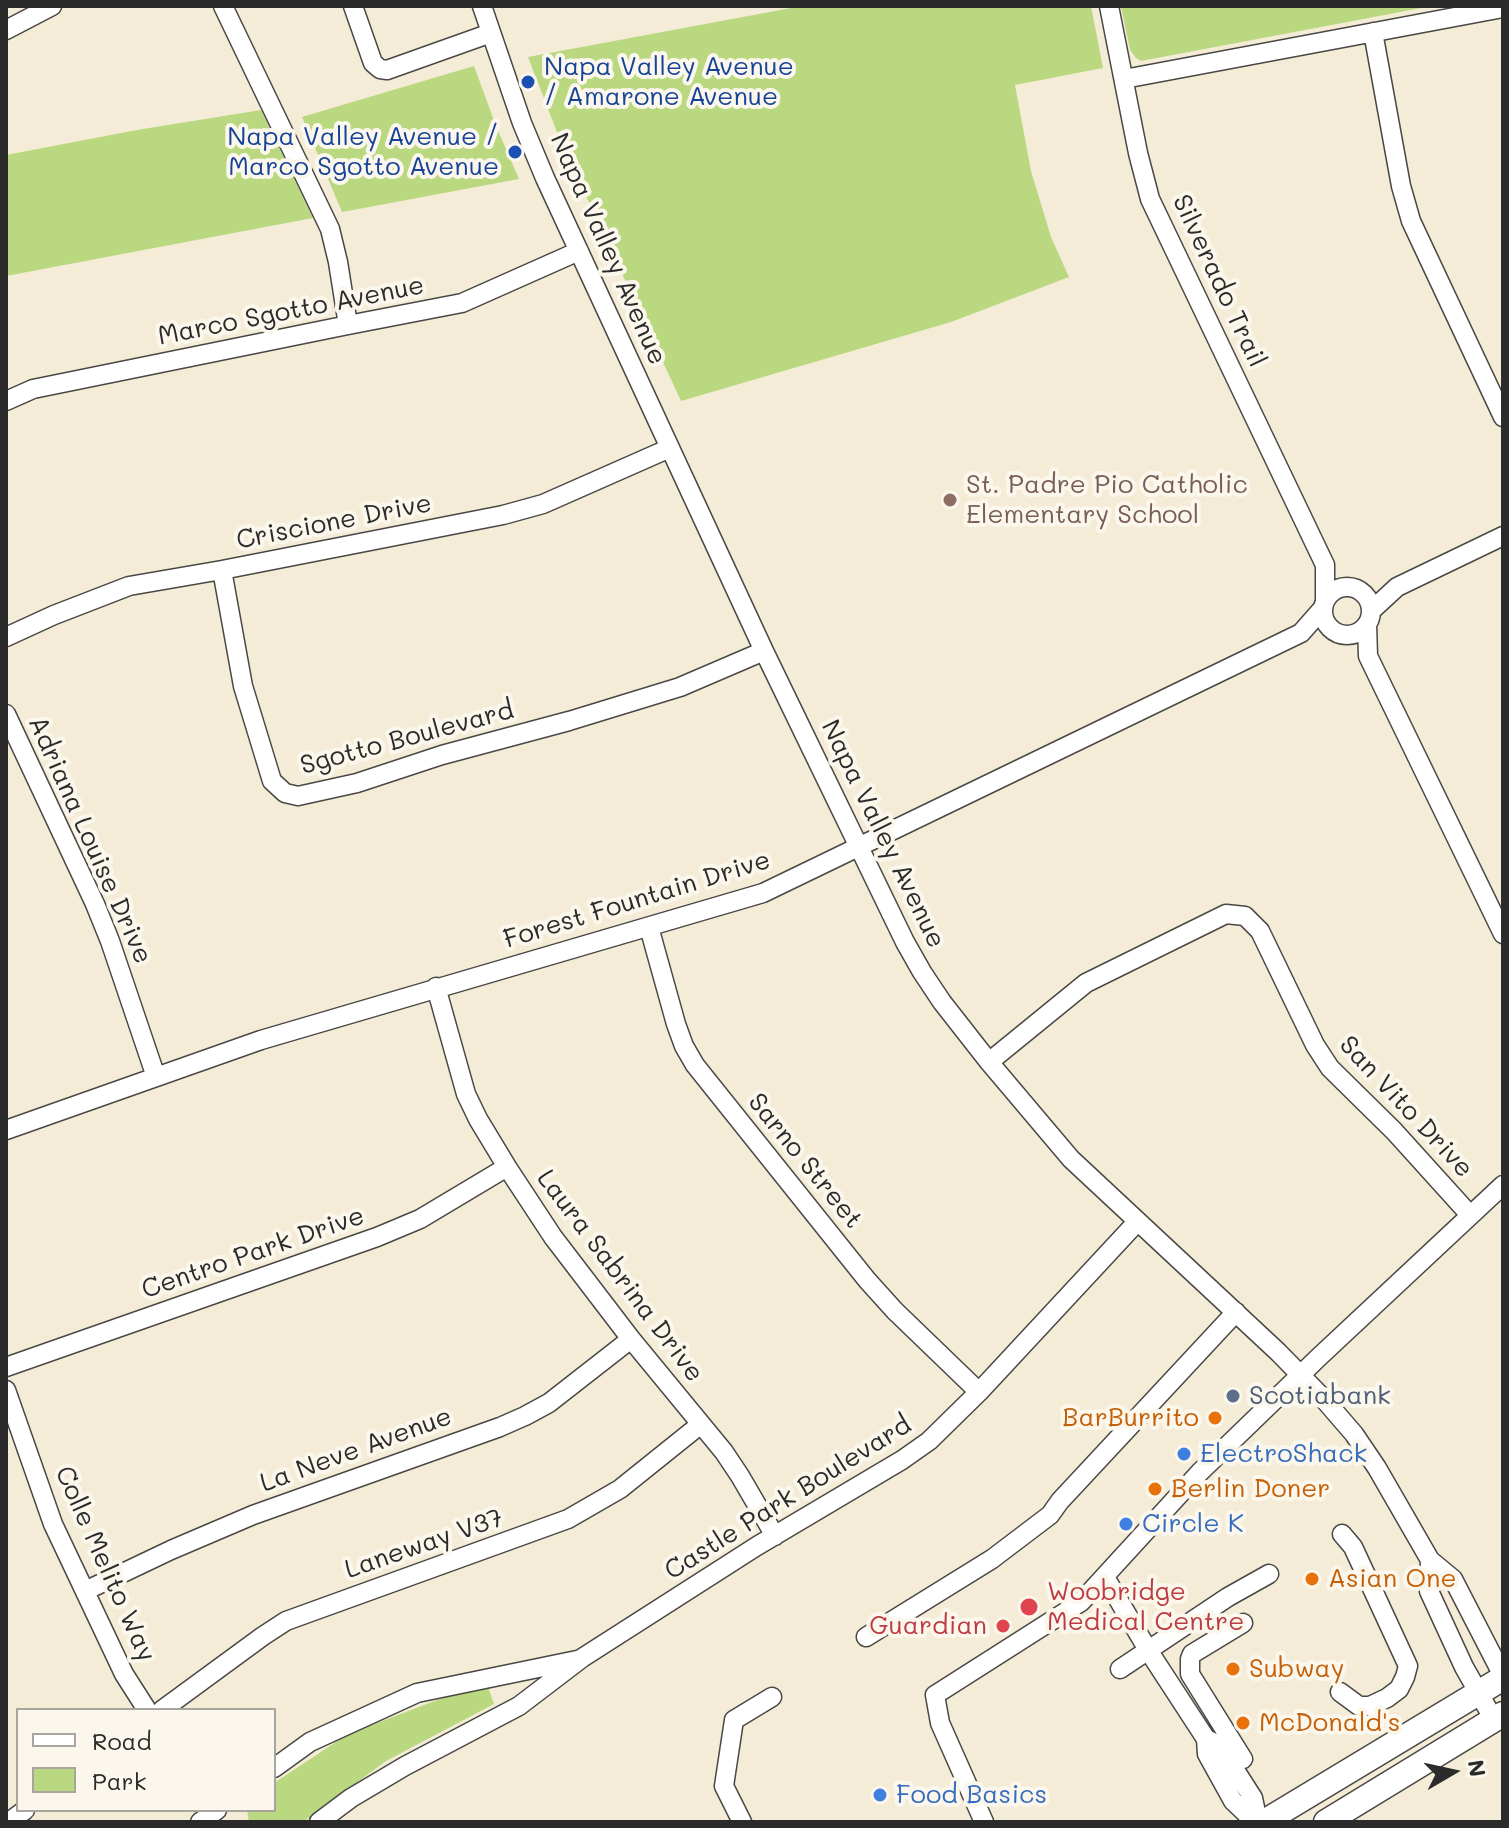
<!DOCTYPE html>
<style>
body{margin:0}
#map{position:relative;width:1509px;height:1828px;overflow:hidden;background:#f5ecd7;font-family:Mali,sans-serif}
canvas{display:block}
.frame{position:absolute;inset:0;border:8px solid #2b2b2b;pointer-events:none}
.legend{position:absolute;left:16px;top:1708px;width:260px;height:104px;box-sizing:border-box;background:#fbf7ec;border:2px solid #a8a59f;margin:0;padding:10px 14px;list-style:none;font-size:24px;color:#2b2b2b}
.legend li{display:flex;align-items:center;gap:16px;height:40px}
.legend b{width:40px;border:2px solid #a8a59f}
.north{position:absolute;left:1413px;top:1732px;width:80px;height:80px;-webkit-text-stroke:6px #fbf7ec;paint-order:stroke;rotate:81deg;font-size:22px;font-weight:700;line-height:32px;text-align:center;color:#2b2b2b}
.north::after{content:'';display:block;margin:auto;width:28px;height:36px;background:#2b2b2b;clip-path:polygon(50% 0,100% 100%,50% 72%,0 100%)}
</style>
<div id="map">
<canvas width="1509" height="1828"></canvas>
<div class="frame"></div>
<ul class="legend">
<li><b style="height:10px;background:#fff"></b>Road</li>
<li><b style="height:22px;background:#b9d87f"></b>Park</li>
</ul>
<div class="north">N</div>
</div>
<script>
const context = document.querySelector('canvas').getContext('2d');
context.lineJoin = 'round';
function paint(path, color) {
  context.fillStyle = color;
  context.fill(path, 'evenodd');
}
function poly(rows) {
  const path = new Path2D();
  for (const r of rows) {
    if (r.length === 3) {
      path.moveTo(r[0] + r[2], r[1]);
      path.arc(r[0], r[1], r[2], 0, 2 * Math.PI);
      continue;
    }
    path.moveTo(r[0], r[1]);
    for (let i = 2; i < r.length; i += 2) path.lineTo(r[i], r[i + 1]);
  }
  return path;
}
function strokePath(path, color, width, dash) {
  context.strokeStyle = color;
  context.lineWidth = width;
  context.lineCap = dash ? 'butt' : 'round';
  context.setLineDash(dash || []);
  context.stroke(path);
}
function drawText(font, color, halo, rows, align = 'center') {
  context.font = font + ' Mali,sans-serif';
  context.lineWidth = 8;
  context.setLineDash([]);
  context.textBaseline = 'middle';
  context.strokeStyle = halo;
  context.fillStyle = color;
  for (const [text, x, y, turn = 0] of rows) {
    context.save();
    context.translate(x, y);
    context.rotate((+turn || 0) * Math.PI / 180);
    context.textAlign = isNaN(turn) ? turn : align;
    if (halo) context.strokeText(text, 0, 0);
    context.fillText(text, 0, 0);
    context.restore();
  }
}
paint(poly([
 [802,6,1091,6,1103,68,1015,85,1031,171,1051,237,1069,277,951,322,681,401,560,140,528,57],
 [1121,6,1432,6,1141,61,1136,58,1130,50],
 [474,66,496,126,519,179,342,212,302,117],
 [261,110,313,218,6,276,6,155,137,130],
 [488,1687,494,1704,386,1761,303,1822,249,1822,247,1810,274,1810,274,1783,348,1734,453,1694]
]), '#b9d87f');
const minor = poly([
 [223,6,330,229,338,262,348,325],
 [353,6,373,63,380,69,387,70,491,33],
 [482,6,522,123,545,178,764,651,905,942,922,972,942,1002,989,1062,1071,1159,1278,1352,1322,1397,1354,1434,1377,1468,1430,1560,1453,1579,1503,1676],
 [1109,6,1138,153,1150,199,1325,565,1325,601],
 [6,30,52,6],
 [1373,32,1401,186,1411,221,1503,417],
 [1124,79,1503,8],
 [6,401,33,389,348,325,462,303,579,251],
 [222,570,243,686,272,781,285,793,298,796,357,783,442,755,569,721,680,687,764,651],
 [1347,611,24],
 [1371,611,1397,587,1503,536],
 [1367,624,1368,656,1503,934],
 [6,637,54,615,129,586,222,570,457,524,503,515,543,504,670,448],
 [6,714,95,904,110,941,156,1077],
 [649,927,676,1024,684,1046,695,1065,867,1280,895,1311,979,1392],
 [436,987,466,1094,478,1119,507,1167,553,1237,631,1339,724,1452,740,1476,775,1536],
 [989,1062,1086,983,1226,914,1245,916,1260,931,1315,1045,1330,1068,1394,1131,1470,1215],
 [6,1130,261,1040,763,893,1301,633,1323,608],
 [6,1367,377,1237,420,1219,507,1167],
 [6,1390,53,1524,124,1674,147,1710],
 [1430,1560,1429,1591,1464,1667,1494,1720],
 [1105,1577,1148,1650,1206,1739,1207,1754,1233,1801,1255,1822],
 [85,1591,171,1550,253,1515,500,1427,525,1416,549,1403,631,1339],
 [866,1637,992,1559,1050,1515,1060,1501,1236,1312],
 [1120,1669,1228,1597,1269,1574],
 [1340,1692,1359,1706,1370,1706,1387,1698,1399,1689,1405,1677,1408,1666,1353,1547,1342,1534],
 [162,1710,263,1636,286,1621,568,1519,620,1489,701,1424],
 [1206,1739,1219,1745,1253,1798,1258,1822],
 [1243,1759,1190,1674,1190,1659,1192,1654,1243,1623],
 [274,1768,310,1742,417,1693,577,1660],
 [9,1822,25,1810],
 [200,1822,217,1810],
 [319,1822,351,1798,405,1766,519,1706,582,1658,757,1546,902,1460,929,1441,979,1392,1137,1222],
 [742,1822,724,1786,734,1720,772,1697],
 [984,1822,940,1723,935,1695,1081,1602,1200,1472,1319,1357,1503,1185]
]);
const major = poly([
 [1264,1822,1503,1678],
 [1326,1822,1503,1714]
]);
strokePath(minor, '#494845', 21);
strokePath(major, '#494845', 27);
strokePath(minor, '#fff', 18);
strokePath(major, '#fff', 24);
for (const [x, y, r, color] of [
 [528,82,8,"#1a4fb4"],
 [515,152,8,"#1a4fb4"],
 [950,500,8,"#8d6e63"],
 [1233,1396,8,"#5c6f8a"],
 [1215,1418,8,"#e8710a"],
 [1184,1454,8,"#3f7fe0"],
 [1155,1489,8,"#e8710a"],
 [1126,1524,8,"#3f7fe0"],
 [1312,1579,8,"#e8710a"],
 [1029,1607,10,"#e0444e"],
 [1003,1626,8,"#e0444e"],
 [1233,1669,8,"#e8710a"],
 [1243,1723,8,"#e8710a"],
 [880,1795,8,"#3f7fe0"]
]) {
  const dot = new Path2D();
  dot.arc(x, y, r, 0, 2 * Math.PI);
  context.fillStyle = color;
  context.fill(dot);
  strokePath(dot, '#fbf7ec', 3);
}
drawText('26px', '#164399', '#fbf7ec', [
 ["Napa Valley Avenue",544,67],
 ["/ Amarone Avenue",544,97],
 ["Napa Valley Avenue /",499,137,"right"],
 ["Marco Sgotto Avenue",499,167,"right"]
], 'left');
drawText('26px', '#2b2b2b', '#fbf7ec', [
 ["Napa Valley Avenue",608,249,66],
 ["Silverado Trail",1219,281,65],
 ["Marco Sgotto Avenue",291,311,-11],
 ["Criscione Drive",334,522,-11],
 ["Sgotto Boulevard",407,738,-15],
 ["Napa Valley Avenue",883,834,64],
 ["Adriana Louise Drive",90,840,66],
 ["Forest Fountain Drive",637,900,-17],
 ["San Vito Drive",1406,1107,47],
 ["Sarno Street",805,1161,51],
 ["Centro Park Drive",253,1253,-19],
 ["Laura Sabrina Drive",620,1276,53],
 ["La Neve Avenue",356,1450,-20],
 ["Castle Park Boulevard",788,1498,-32],
 ["Laneway V37",424,1544,-19],
 ["Colle Melito Way",105,1564,66]
]);
drawText('26px', '#785e54', '#fbf7ec', [
 ["St. Padre Pio Catholic",966,485],
 ["Elementary School",966,515]
], 'left');
drawText('26px', '#4e5e75', '#fbf7ec', [
 ["Scotiabank",1249,1396]
], 'left');
drawText('26px', '#c56008', '#fbf7ec', [
 ["BarBurrito",1199,1418,"right"],
 ["Berlin Doner",1171,1489],
 ["Asian One",1328,1579],
 ["Subway",1249,1669],
 ["McDonald's",1259,1723]
], 'left');
drawText('26px', '#366cbe', '#fbf7ec', [
 ["ElectroShack",1200,1454],
 ["Circle K",1142,1524],
 ["Food Basics",896,1795]
], 'left');
drawText('26px', '#be3a42', '#fbf7ec', [
 ["Woobridge",1047,1592],
 ["Medical Centre",1047,1622],
 ["Guardian",987,1626,"right"]
], 'left');
</script>
